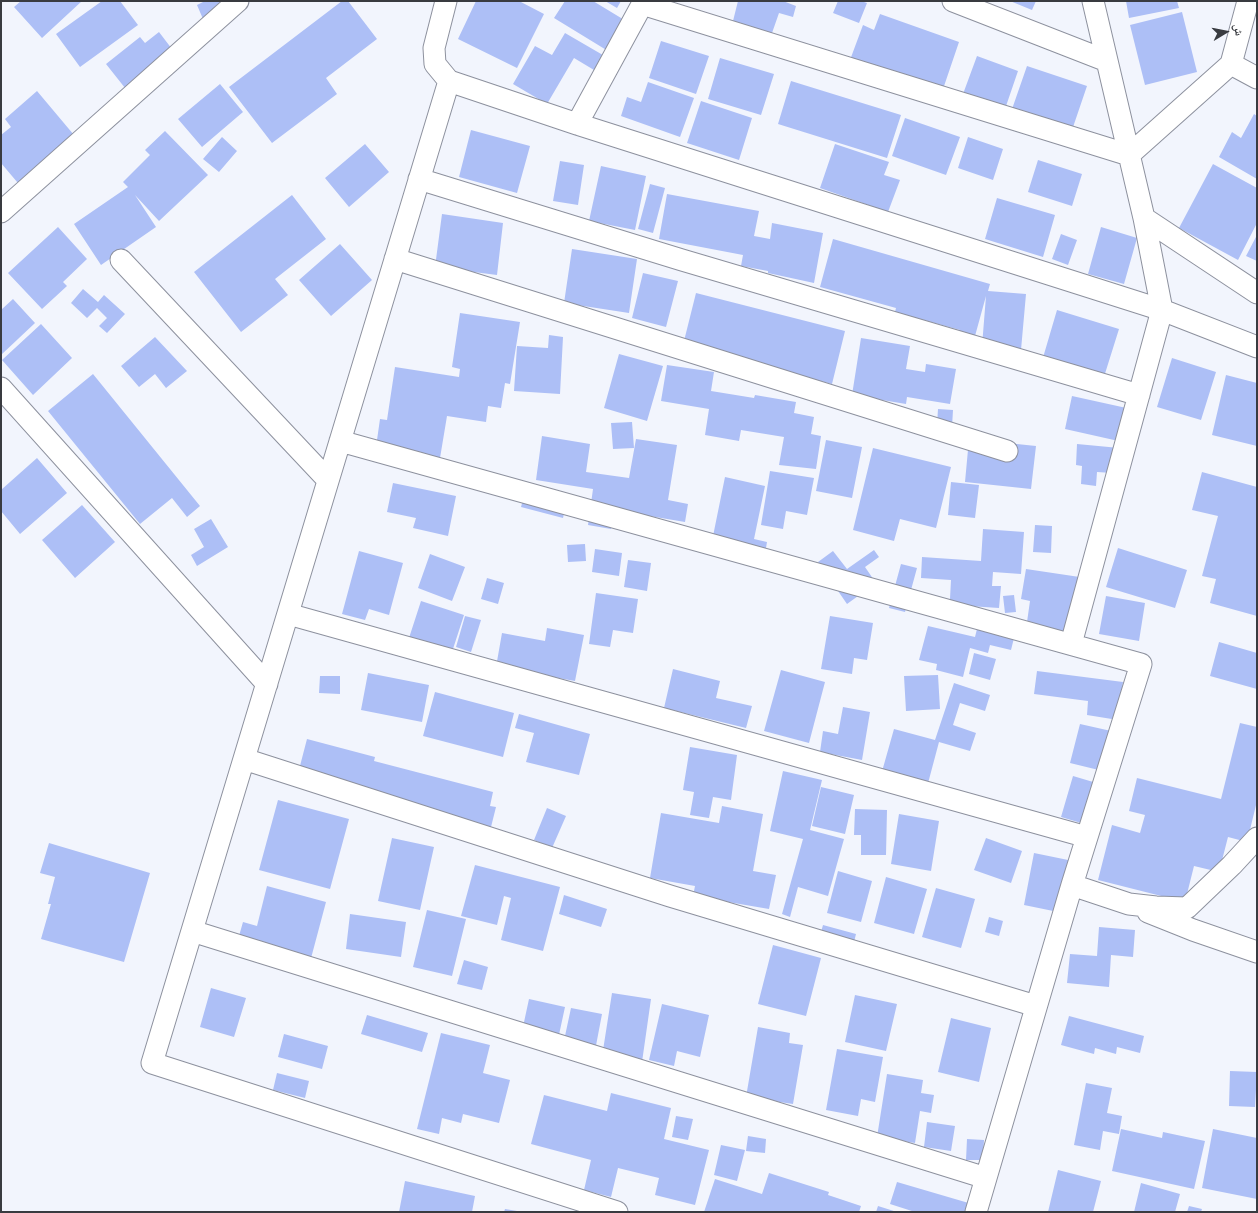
<!DOCTYPE html>
<meta charset="utf-8">
<style>
body{margin:0}
#map{position:relative;width:1258px;height:1213px;overflow:hidden;background:#f2f5fd;font-family:"Varela Round","Noto Naskh Arabic",sans-serif}
canvas{display:block}
.frame{position:absolute;inset:0;border:2px solid #393b40;pointer-events:none}
.north{position:absolute;left:1206px;top:12px;width:40px;height:40px;-webkit-text-stroke:3px #fff;paint-order:stroke;rotate:80deg;font-size:11px;font-weight:700;line-height:16px;text-align:center;color:#393b40}
.north::after{content:'';display:block;margin:auto;width:14px;height:18px;background:#393b40;clip-path:polygon(50% 0,100% 100%,50% 72%,0 100%)}
</style>
<div id="map">
<canvas width="1258" height="1213"></canvas>
<div class="frame"></div>
<div class="north">ش</div>
</div>
<script>
const context = document.querySelector('canvas').getContext('2d');
context.lineJoin = 'round';
function paint(path, color) {
  context.fillStyle = color;
  context.fill(path, 'evenodd');
}
function poly(rows) {
  const path = new Path2D();
  for (const r of rows) {
    path.moveTo(r[0], r[1]);
    for (let i = 2; i < r.length; i += 2) path.lineTo(r[i], r[i + 1]);
  }
  return path;
}
function strokePath(path, color, width, dash) {
  context.strokeStyle = color;
  context.lineWidth = width;
  context.lineCap = dash ? 'butt' : 'round';
  context.setLineDash(dash || []);
  context.stroke(path);
}
paint(poly([
 [21,1,82,1,42,38,14,7],
 [102,1,120,1,138,25,80,67,56,34],
 [205,1,219,1,223,10,203,19,197,5],
 [342,1,348,1,377,39,326,78,337,94,272,143,229,87],
 [476,1,519,1,544,14,517,68,458,39],
 [565,1,593,1,626,21,608,51,554,18],
 [605,1,621,1,617,8],
 [738,1,783,1,796,6,793,17,779,13,772,33,733,21],
 [838,1,861,1,867,3,859,23,833,13],
 [1010,1,1036,1,1032,10],
 [1126,1,1177,1,1179,8,1129,18],
 [1182,12,1197,72,1145,85,1130,25],
 [880,14,959,42,942,92,850,60,863,25,874,30],
 [159,32,175,53,129,93,106,64,140,37,145,43],
 [565,33,608,58,599,73,574,58,547,104,513,84,535,46,552,55],
 [661,41,709,56,696,94,649,78],
 [977,56,1018,71,1005,109,963,94],
 [720,58,774,74,761,115,708,99],
 [1027,66,1087,86,1071,133,1011,112],
 [791,81,901,115,887,158,778,124],
 [648,82,694,98,680,137,621,116,627,97,641,102],
 [220,84,243,112,202,147,178,119],
 [37,91,79,141,23,189,1,163,1,135,11,127,5,119],
 [701,101,752,118,739,160,687,143],
 [1254,114,1257,116,1257,179,1219,157,1232,132,1241,138],
 [905,118,960,137,946,175,892,156],
 [471,130,530,146,517,193,459,177],
 [165,131,208,175,159,221,135,195,156,227,101,265,74,224,128,187,123,182,150,155,145,150],
 [222,137,237,151,219,172,203,159],
 [968,137,1003,149,993,180,958,168],
 [365,144,389,172,349,207,325,178],
 [835,144,889,162,884,175,900,180,888,212,820,188],
 [1038,160,1082,174,1072,206,1028,192],
 [560,161,584,165,578,205,553,201],
 [1213,164,1257,188,1257,223,1238,260,1179,228],
 [601,166,646,176,635,230,589,221],
 [650,184,665,188,653,233,638,229],
 [667,194,759,211,754,236,770,239,772,223,823,233,814,283,768,273,768,271,741,266,743,255,659,239],
 [292,195,326,239,275,279,288,295,241,332,194,272],
 [997,198,1055,215,1043,257,985,239],
 [442,214,503,223,497,275,435,267],
 [58,227,87,259,63,282,67,286,42,309,8,273],
 [1101,227,1137,238,1124,284,1088,274],
 [1061,234,1077,240,1068,265,1052,259],
 [1257,235,1257,261,1246,256],
 [833,239,990,284,988,291,1026,294,1021,350,982,346,986,296,975,336,959,332,960,330,895,312,896,308,820,287],
 [340,244,372,280,331,316,299,280],
 [572,249,637,259,629,313,564,303],
 [643,273,678,281,666,327,632,318],
 [83,289,98,302,104,295,125,314,107,333,99,326,107,318,97,308,87,318,71,303],
 [696,293,845,331,832,384,683,345],
 [13,299,35,323,1,355,1,310],
 [1057,310,1119,329,1103,380,1042,361],
 [460,313,520,322,510,384,505,383,501,408,488,406,486,422,447,416,439,464,375,454,380,419,387,420,395,367,459,377,460,369,452,367],
 [41,324,72,358,33,395,2,360],
 [549,335,563,337,560,394,514,391,517,346,548,348],
 [155,337,187,371,166,388,155,374,139,387,121,366],
 [861,338,910,346,906,369,925,372,926,364,956,369,950,404,907,397,906,404,852,395],
 [619,354,663,366,647,421,604,408],
 [1172,358,1216,372,1201,420,1157,407],
 [667,365,714,372,711,391,754,398,755,395,796,402,794,413,814,417,811,434,821,436,816,469,779,465,784,437,741,430,739,441,705,435,709,409,661,401],
 [93,374,200,506,187,517,172,498,140,524,48,411],
 [1226,375,1257,383,1257,446,1212,435],
 [1072,396,1131,409,1123,442,1065,429],
 [938,409,953,410,952,427,937,425],
 [632,422,634,448,613,449,611,423],
 [542,436,590,444,586,472,629,478,636,439,677,445,668,500,688,504,685,522,614,510,611,529,588,525,593,489,536,480],
 [969,439,1036,446,1031,489,965,482],
 [826,440,862,447,852,498,816,491],
 [1077,444,1130,449,1128,474,1097,472,1096,486,1081,484,1082,466,1076,465],
 [873,448,951,467,936,528,900,519,894,541,853,530],
 [37,458,67,493,20,534,1,511,1,490],
 [770,471,814,478,807,515,786,511,783,529,761,525],
 [1202,472,1257,487,1257,616,1210,603,1216,579,1202,576,1218,516,1192,510],
 [725,477,765,486,754,539,767,542,763,566,712,541],
 [951,482,979,485,975,518,948,515],
 [393,483,456,496,448,536,413,528,416,518,387,512],
 [527,485,568,496,563,518,521,507],
 [82,505,115,542,75,578,42,540],
 [211,519,228,547,197,566,191,555,204,547,194,529],
 [1035,525,1052,526,1051,553,1033,552],
 [983,529,1024,532,1021,574,993,572,992,586,1001,586,999,608,969,606,949,618,951,580,921,578,922,557,981,561],
 [585,544,586,561,568,562,567,545],
 [1118,548,1187,570,1175,608,1106,587],
 [595,549,622,553,619,576,592,572],
 [874,550,879,557,865,567,876,583,847,604,818,562,833,551,847,569],
 [359,551,403,563,389,615,369,609,365,620,342,614],
 [430,554,465,567,452,601,418,588],
 [628,560,651,563,647,591,624,587],
 [901,564,917,568,905,612,889,608],
 [1026,569,1093,579,1084,638,1026,629,1030,601,1021,599],
 [487,578,504,583,498,604,481,599],
 [596,593,638,599,633,633,613,630,610,647,589,644],
 [1014,595,1016,612,1005,613,1003,596],
 [1106,596,1145,603,1139,641,1099,634],
 [421,601,464,615,452,652,409,638],
 [981,613,1018,622,1011,650,990,645,988,653,970,648,963,677,936,670,937,664,919,660,928,626,975,637],
 [465,616,481,620,471,652,456,647],
 [830,616,873,623,867,660,854,658,852,674,821,669],
 [547,628,584,635,575,681,496,667,502,633,545,641],
 [1219,642,1257,653,1257,689,1210,676],
 [974,653,996,659,990,680,969,674],
 [673,669,720,681,716,698,752,706,746,728,664,708],
 [781,670,825,682,809,743,764,731],
 [1037,671,1123,682,1118,720,1087,715,1088,701,1034,694],
 [368,673,429,685,422,722,361,710],
 [938,675,940,709,906,711,904,676],
 [320,676,340,676,340,694,319,693],
 [954,683,990,695,985,711,960,703,953,725,976,733,970,751,939,742,927,787,881,775,894,729,935,740],
 [435,692,514,713,503,757,423,736],
 [843,707,870,712,862,760,820,752,823,731,838,734],
 [519,714,590,734,579,775,526,762,534,733,515,728],
 [1240,723,1257,727,1257,801,1247,842,1228,837,1219,872,1194,866,1185,902,1098,880,1112,825,1140,833,1145,815,1129,811,1137,778,1221,799],
 [1080,724,1120,733,1111,773,1070,763],
 [307,739,375,757,374,761,493,792,490,806,496,807,489,835,295,785],
 [690,747,737,755,731,800,713,797,709,818,690,815,694,792,683,790],
 [783,771,822,780,810,830,844,839,828,896,798,887,790,917,782,914,803,839,770,831],
 [1073,776,1110,787,1098,828,1061,817],
 [821,787,854,795,845,834,812,826],
 [278,800,349,819,330,889,259,870],
 [722,806,763,814,753,871,776,875,769,909,693,896,695,886,650,878,661,813,719,823],
 [547,808,566,816,552,848,534,840],
 [855,809,887,810,886,855,861,855,861,835,854,835],
 [899,814,939,821,931,871,891,864],
 [392,838,434,847,420,910,378,901],
 [986,838,1022,851,1011,883,974,870],
 [49,843,150,873,124,962,41,939,51,904,48,904,55,877,40,873],
 [1034,853,1073,861,1063,913,1024,905],
 [475,865,560,887,543,951,501,940,511,898,504,896,497,925,461,916],
 [838,871,872,881,861,922,827,913],
 [886,877,927,889,914,934,874,923],
 [267,886,326,902,310,962,237,943,243,922,257,926],
 [936,888,975,899,961,948,922,937],
 [564,895,607,909,601,927,559,914],
 [427,910,466,919,452,976,413,967],
 [350,914,406,922,401,957,346,949],
 [989,917,1003,921,999,936,985,932],
 [823,925,856,934,850,958,819,939],
 [1099,927,1135,930,1133,957,1111,955,1109,987,1067,983,1070,954,1097,956],
 [773,945,821,958,806,1016,758,1004],
 [464,960,488,967,482,990,457,984],
 [211,988,246,998,234,1037,200,1027],
 [612,993,651,999,641,1069,601,1063],
 [855,995,897,1004,886,1051,845,1042],
 [529,999,565,1007,557,1044,521,1036],
 [662,1004,709,1015,700,1057,677,1051,674,1066,649,1060],
 [571,1008,602,1014,594,1056,562,1050],
 [367,1015,428,1033,422,1052,361,1034],
 [1069,1016,1144,1036,1140,1053,1117,1047,1116,1054,1095,1048,1094,1054,1061,1045],
 [951,1018,991,1028,979,1082,938,1072],
 [758,1027,790,1033,789,1043,803,1045,793,1104,746,1097],
 [441,1033,490,1045,483,1073,510,1080,499,1123,463,1114,461,1123,442,1118,439,1134,417,1129],
 [284,1034,328,1046,322,1069,278,1057],
 [837,1049,883,1057,875,1102,861,1099,858,1116,826,1110],
 [1230,1071,1257,1072,1255,1107,1229,1106],
 [277,1073,309,1081,305,1098,273,1090],
 [887,1074,923,1080,921,1093,934,1095,931,1113,920,1111,915,1143,877,1137],
 [1086,1083,1112,1088,1107,1113,1122,1116,1119,1134,1103,1131,1100,1150,1074,1145],
 [611,1093,671,1108,664,1139,709,1150,695,1205,655,1195,659,1178,618,1168,611,1197,584,1190,591,1160,531,1144,544,1095,607,1111],
 [676,1116,693,1119,688,1140,672,1137],
 [927,1122,955,1126,951,1151,924,1147],
 [1121,1129,1162,1138,1163,1132,1205,1141,1194,1189,1112,1171],
 [1213,1129,1257,1138,1257,1199,1202,1188],
 [748,1136,766,1139,765,1153,746,1151],
 [967,1139,984,1140,983,1160,966,1160],
 [721,1145,745,1150,737,1181,714,1175],
 [1058,1170,1101,1181,1093,1212,1048,1212],
 [769,1173,829,1192,828,1195,861,1206,859,1212,704,1212,715,1179,762,1194],
 [405,1181,475,1196,472,1212,399,1212],
 [897,1182,972,1204,970,1212,915,1212,890,1204],
 [1141,1183,1180,1194,1175,1212,1134,1212],
 [878,1206,897,1212,876,1212],
 [1189,1206,1202,1209,1201,1212,1187,1212],
 [505,1209,517,1211,517,1212,504,1212]
]), '#adbff6');
const street = poly([
 [446,1,434,48,435,64,449,81],
 [953,1,1107,61],
 [642,4,1129,155,1231,64,1248,1],
 [1231,64,1257,78],
 [577,124,644,1],
 [419,179,682,260,1139,395],
 [1,212,238,1],
 [1144,218,1257,293],
 [395,259,1007,451],
 [121,260,328,480],
 [1,388,267,684],
 [340,441,1141,664,1072,885,976,1212],
 [288,614,1087,837],
 [1071,644,1162,310,1144,218,1093,1],
 [244,759,670,896,1036,1006],
 [1072,885,1129,904,1156,907,1187,908,1232,865,1257,838],
 [1148,912,1193,930,1257,952],
 [192,931,986,1178],
 [617,1212,152,1063,449,81,577,124,1162,310,1257,347]
]);
strokePath(street, '#8d919e', 23);
strokePath(street, '#fff', 21);
</script>
